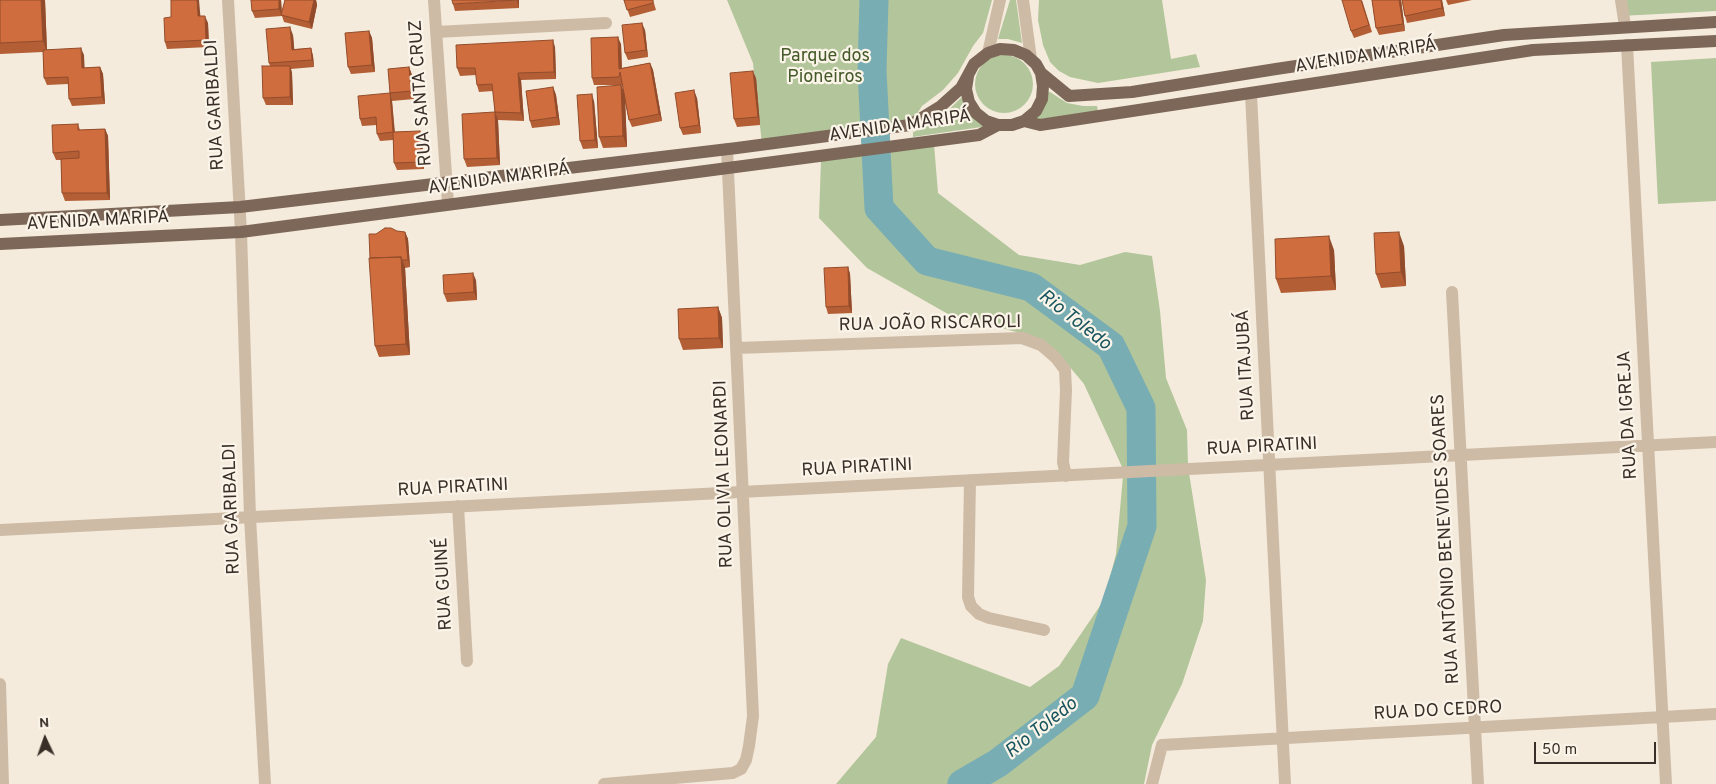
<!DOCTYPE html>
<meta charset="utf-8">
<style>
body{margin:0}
#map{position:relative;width:1716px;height:784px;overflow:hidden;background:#f4ebdc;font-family:Overpass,sans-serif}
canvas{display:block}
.north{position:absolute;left:20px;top:714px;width:50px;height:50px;-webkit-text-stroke:4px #fbf4e9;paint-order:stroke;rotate:357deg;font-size:14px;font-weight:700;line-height:20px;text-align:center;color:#392f28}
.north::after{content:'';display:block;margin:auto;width:18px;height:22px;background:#392f28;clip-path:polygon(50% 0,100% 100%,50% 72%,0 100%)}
.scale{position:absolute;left:1534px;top:742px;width:122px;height:22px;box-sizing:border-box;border:2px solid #392f28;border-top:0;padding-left:6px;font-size:15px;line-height:18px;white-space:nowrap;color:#392f28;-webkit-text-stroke:4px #fbf4e9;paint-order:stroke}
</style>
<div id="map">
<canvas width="1716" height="784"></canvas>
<div class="north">N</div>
<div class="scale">50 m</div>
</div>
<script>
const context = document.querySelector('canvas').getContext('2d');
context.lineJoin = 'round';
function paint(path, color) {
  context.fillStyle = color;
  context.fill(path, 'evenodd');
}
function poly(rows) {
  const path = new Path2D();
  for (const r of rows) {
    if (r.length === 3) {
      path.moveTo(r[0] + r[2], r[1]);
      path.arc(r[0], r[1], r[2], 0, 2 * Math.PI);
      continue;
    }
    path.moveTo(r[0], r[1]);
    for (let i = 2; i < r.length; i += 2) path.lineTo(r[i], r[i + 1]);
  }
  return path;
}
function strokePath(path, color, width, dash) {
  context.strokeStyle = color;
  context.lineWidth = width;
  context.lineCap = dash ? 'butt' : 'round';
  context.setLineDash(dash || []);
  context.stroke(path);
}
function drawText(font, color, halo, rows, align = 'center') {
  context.font = font + ' Overpass,sans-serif';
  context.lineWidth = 4.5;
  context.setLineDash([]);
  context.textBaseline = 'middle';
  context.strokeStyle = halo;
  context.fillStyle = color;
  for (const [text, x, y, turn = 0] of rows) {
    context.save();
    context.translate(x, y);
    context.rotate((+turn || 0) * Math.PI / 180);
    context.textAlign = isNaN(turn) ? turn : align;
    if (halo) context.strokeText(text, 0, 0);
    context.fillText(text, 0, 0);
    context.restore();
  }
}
paint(poly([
 [727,0,992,0,983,33,973,46,958,73,943,90,922,106,910,125,762,144,753,63],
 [1010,0,1016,0,1022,43,1008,39,998,39],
 [1039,0,1162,0,1171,59,1196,54,1200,67,1098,83,1070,77,1059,71,1050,62,1043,45,1038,20],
 [1620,0,1716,0,1716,11,1620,16],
 [1004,84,29],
 [1716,58,1716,201,1658,204,1651,62],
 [1047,92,1050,92,1067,103,1083,106,1097,106,1098,111,1035,120],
 [963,96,988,126,913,137,913,132,928,126,938,120],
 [934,144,938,193,1019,255,1080,265,1125,252,1152,256,1160,311,1166,378,1187,430,1188,465,1123,469,1084,384,1069,366,1024,334,948,314,867,268,819,218,821,160],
 [1189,473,1206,580,1203,621,1182,684,1152,745,1144,784,836,784,876,737,888,664,901,638,1030,687,1059,666,1104,600,1116,554,1123,476]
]), '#b3c59a');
strokePath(poly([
 [874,0,872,71,879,208,927,261,1031,287,1111,346,1141,408,1142,526,1085,696,998,763,962,784]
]), '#78adb4', 29);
strokePath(poly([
 [228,0,241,232,250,517,265,784],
 [434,0,448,204],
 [1023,0,1031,59],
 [1621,0,1625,26],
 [436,32,606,23],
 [1627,45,1666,784],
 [988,53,1000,0],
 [1251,94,1285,784],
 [1452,292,1478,784],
 [737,348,1022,338,1041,345,1056,358,1065,370,1066,390,1063,462,1066,476],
 [970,480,968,597,971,606,979,614,989,618,1044,630],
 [458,506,467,661],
 [0,530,1716,442],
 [0,684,3,784],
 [604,784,733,773,741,769,746,760,749,746,753,716,727,149],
 [1152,784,1162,745,1716,714]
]), '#cebba6', 12);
strokePath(poly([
 [1041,73,1069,96,1132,92,1276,69,1504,35,1716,22],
 [1024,121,1040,125,1533,50,1716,41],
 [0,220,240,207,737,148,910,125,941,106,961,88,974,64,988,53,1000,49,1014,50,1026,55,1036,64,1041,73,1043,86,1042,99,1036,111,1024,121,1012,125,998,125,986,121,976,113,969,102,966,89,968,76],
 [0,244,241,232,979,135,998,125]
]), '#7d6758', 12);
paint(poly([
 [0,0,45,0,47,50,84,55,84,68,100,67,103,74,105,104,72,106,69,99,68,84,47,85,44,78,43,52,0,54],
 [281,0,282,14,285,0,316,0,317,5,312,29,284,22,282,16,255,18,252,11],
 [519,0,519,8,455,11,453,4],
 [624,0,653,0,656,10,630,17],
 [1362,0,1372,32,1354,38,1351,31],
 [1372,0,1401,0,1405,31,1379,35,1376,28],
 [1442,0,1445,16,1407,23,1405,16],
 [1446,0,1472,0,1448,5],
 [200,16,208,23,209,47,167,49,165,42],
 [645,30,648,57,628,60,625,53],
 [369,31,372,38,375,72,351,74,348,67],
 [293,35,294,49,311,48,313,56,314,67,291,69,292,73,293,105,266,105,263,98,270,66,269,63],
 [621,44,622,68,650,63,653,70,662,121,632,127,629,120,625,102,627,147,603,148,599,137,621,85,624,91,622,85,594,85,592,78],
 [555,47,556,79,521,80,524,121,498,120,500,165,467,167,464,159,495,112,493,91,479,92,477,85,476,75,460,76,457,68],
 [409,67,412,75,414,99,392,101,395,132,422,138,424,169,397,170,394,163,393,140,380,141,377,134,377,125,362,126,360,119,390,93],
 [756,78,760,125,737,127,734,119],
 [553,87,556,95,560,125,532,128,530,121],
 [697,98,701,133,683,135,680,128],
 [594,101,598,148,583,149,580,141],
 [78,124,80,130,105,129,108,136,110,200,65,201,62,193,61,160,56,160,53,153],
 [397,231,405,232,408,239,410,267,405,268,410,355,379,357,375,346,376,234],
 [1404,246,1406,286,1381,288,1376,274],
 [1334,250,1336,290,1281,293,1276,279],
 [848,267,850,274,852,313,828,314,826,307],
 [476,280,477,300,447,302,444,294],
 [718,307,722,318,723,348,683,350,679,339]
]), '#b35e35');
paint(poly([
 [41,0,45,0,47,52,43,41],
 [197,0,199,0,201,23,198,16],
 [279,0,281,0,282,16,279,9],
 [314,0,316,0,317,5,312,29,309,22],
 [517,0,519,0,519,8],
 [1399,0,1401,0,1405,31,1403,24],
 [1441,0,1442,0,1445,16,1442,8],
 [205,16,208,23,209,47,206,40],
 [642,23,645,30,648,57,646,50],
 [290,27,293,35,295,57,292,50],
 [369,31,372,38,375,72,372,65],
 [618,37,621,44,622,76,619,69],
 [553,40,555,47,556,79,554,72],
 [81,48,84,55,85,75,82,68],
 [311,48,313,56,314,67,312,60],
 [650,63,653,70,662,121,659,114],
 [290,66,292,73,293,105,290,97],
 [100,67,103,74,105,104,102,97],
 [409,67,412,75,414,99,411,91],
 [753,71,756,78,760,125,758,117],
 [518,73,521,80,524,121,521,113],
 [621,85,625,96,627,147,623,136],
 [553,87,556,95,560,125,557,117],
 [694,90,697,98,701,133,699,125],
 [390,93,392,101,395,139,393,132],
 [592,94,594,101,598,148,595,140],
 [495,112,498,120,500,165,497,158],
 [105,129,108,136,110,200,107,193],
 [420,131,422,138,424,169,421,162],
 [405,232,408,239,410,267,408,260],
 [1399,232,1404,246,1406,286,1401,272],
 [1329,236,1334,250,1336,290,1331,276],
 [401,257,405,267,410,355,406,344],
 [848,267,850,274,852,313,849,306],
 [473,273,476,280,477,300,474,292],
 [718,307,722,318,723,348,719,338]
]), '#924c2b');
const building = poly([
 [0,0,41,0,43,41,0,43,0,0],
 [171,0,197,0,198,16,205,16,206,40,165,42,164,18,171,17,171,0],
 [251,0,279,0,279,9,252,11,251,0],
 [285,0,314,0,309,22,281,15,285,0],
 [452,0,517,0,453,4,452,0],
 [624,0,653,0,653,3,627,10,624,0],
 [1342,0,1361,0,1369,25,1351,31,1342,0],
 [1372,0,1399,0,1403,24,1376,28,1372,0],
 [1402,0,1441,0,1442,8,1405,16,1402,0],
 [642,23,646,50,625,53,622,25,642,23],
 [290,27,292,50,311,48,312,60,269,63,266,29,290,27],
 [369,31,372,65,348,67,345,33,369,31],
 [618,37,619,69,650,63,659,114,629,120,620,72,619,77,592,78,591,38,618,37],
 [553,40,554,72,518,73,521,113,495,112,492,84,477,85,475,68,457,68,456,45,553,40],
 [81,48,82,68,100,67,102,97,69,99,68,77,44,78,43,50,81,48],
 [262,66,290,66,290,97,263,98,262,66],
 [409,67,411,91,390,93,388,69,409,67],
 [753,71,758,117,734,119,730,73,753,71],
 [621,85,623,136,599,137,597,87,621,85],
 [553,87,557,117,530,121,526,91,553,87],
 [694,90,699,125,680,128,675,93,694,90],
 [390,93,393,132,377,134,376,117,360,119,358,96,390,93],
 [592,94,595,140,580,141,577,95,592,94],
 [495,112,497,158,464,159,462,114,495,112],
 [78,124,78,130,105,129,107,193,62,193,61,159,79,158,79,151,53,153,52,125,78,124],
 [420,131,421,162,394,163,393,132,420,131],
 [385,228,391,228,397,231,405,232,408,260,402,260,401,257,370,258,369,234,376,234,385,228],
 [1399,232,1401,272,1376,274,1374,233,1399,232],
 [1329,236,1331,276,1276,279,1275,239,1329,236],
 [401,257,406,344,375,346,369,258,401,257],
 [848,267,849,306,826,307,824,268,848,267],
 [473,273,474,292,444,294,443,275,473,273],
 [718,307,719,338,679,339,678,309,718,307]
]);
paint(building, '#d06d3e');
strokePath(building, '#924c2b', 1);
drawText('18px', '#445a29', '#fbf4e9', [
 ["Parque dos",825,57],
 ["Pioneiros",825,78]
]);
drawText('18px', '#392f28', '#fbf4e9', [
 ["AVENIDA MARIPÁ",1366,57,-9],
 ["RUA SANTA CRUZ",422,93,-94],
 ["RUA GARIBALDI",216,105,-93],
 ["AVENIDA MARIPÁ",900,127,-8],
 ["AVENIDA MARIPÁ",499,180,-8],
 ["AVENIDA MARIPÁ",98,222,-3],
 ["RUA JOÃO RISCAROLI",930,325,-1],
 ["RUA ITAJUBÁ",1247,365,-93],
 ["RUA DA IGREJA",1629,415,-93],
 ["RUA PIRATINI",1262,448,-3],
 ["RUA PIRATINI",857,469,-3],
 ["RUA OLIVIA LEONARDI",725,474,-92],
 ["RUA PIRATINI",453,489,-3],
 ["RUA GARIBALDI",233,509,-92],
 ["RUA ANTÔNIO BENEVIDES SOARES",1447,539,-93],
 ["RUA GUINÉ",445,584,-93],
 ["RUA DO CEDRO",1438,712,-3]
]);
drawText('italic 19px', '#19555f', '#fbf4e9', [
 ["Rio Toledo",1074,321,38],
 ["Rio Toledo",1042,729,-38]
]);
</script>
